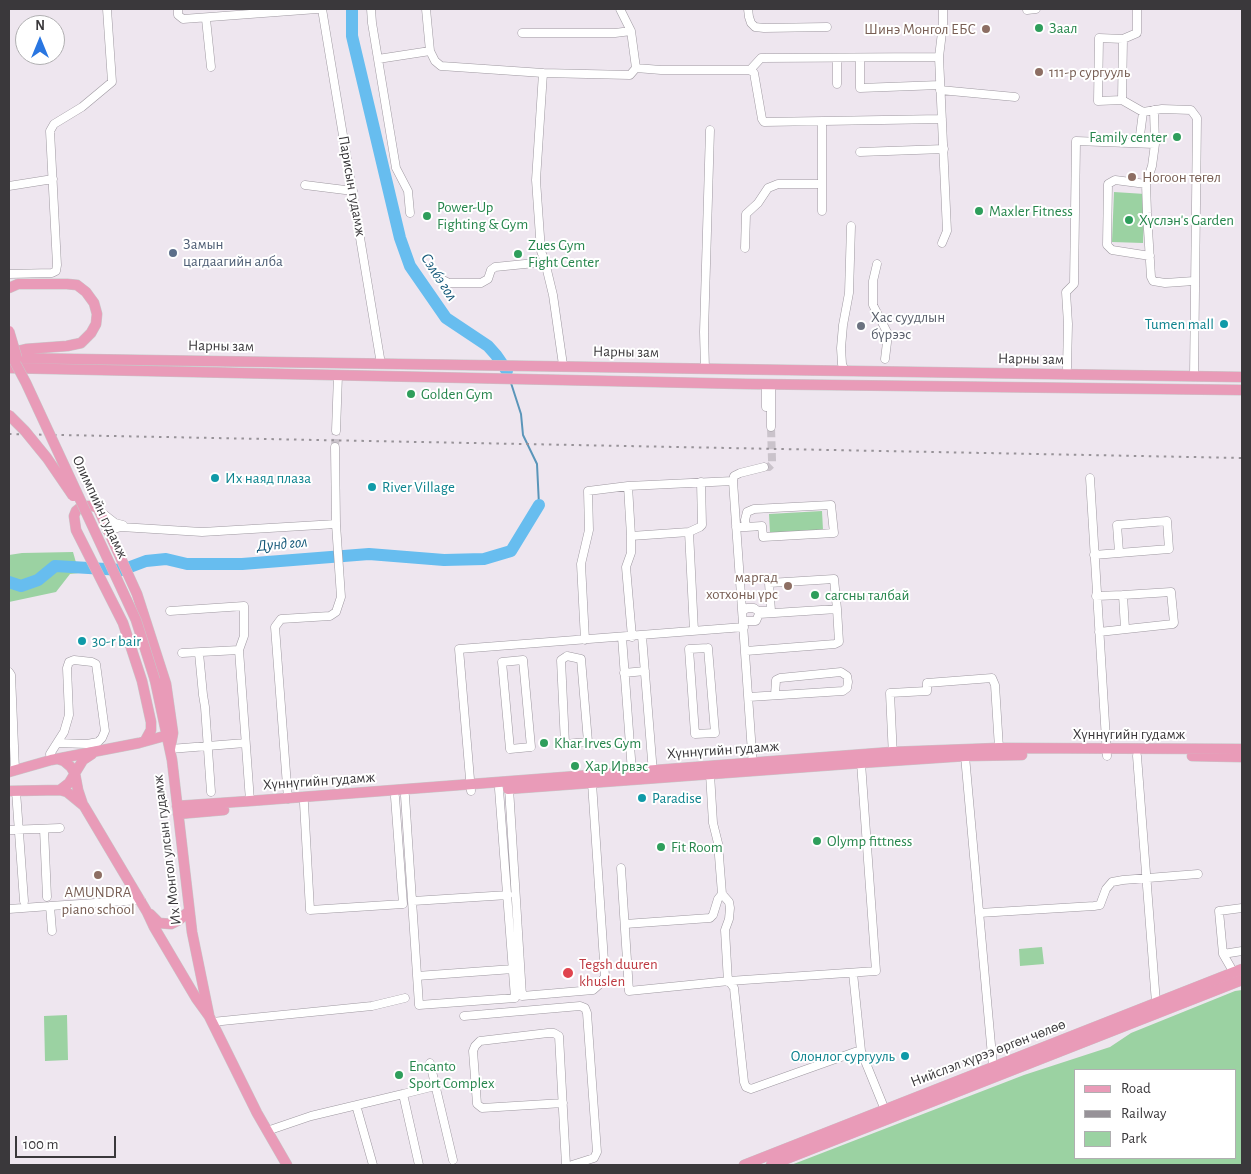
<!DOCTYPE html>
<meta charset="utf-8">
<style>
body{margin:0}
#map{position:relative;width:1251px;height:1174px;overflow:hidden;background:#eee6ef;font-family:"Alegreya Sans",sans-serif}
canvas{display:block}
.frame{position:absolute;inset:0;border:10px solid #3a383b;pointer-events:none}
.legend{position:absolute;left:1074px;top:1069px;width:162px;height:90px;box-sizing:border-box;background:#fff;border:1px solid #b0afb1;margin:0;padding:6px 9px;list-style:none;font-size:15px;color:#3a383b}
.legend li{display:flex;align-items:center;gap:10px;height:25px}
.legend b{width:25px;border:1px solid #b0afb1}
.north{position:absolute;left:15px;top:15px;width:50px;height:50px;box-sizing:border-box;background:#fff;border:1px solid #b0afb1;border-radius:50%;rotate:0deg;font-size:14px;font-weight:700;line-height:20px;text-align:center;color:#3a383b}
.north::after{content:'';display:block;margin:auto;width:18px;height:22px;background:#2976e1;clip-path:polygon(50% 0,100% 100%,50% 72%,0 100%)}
.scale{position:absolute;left:15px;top:1136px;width:101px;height:22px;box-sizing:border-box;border:2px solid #3a383b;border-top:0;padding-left:6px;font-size:15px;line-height:18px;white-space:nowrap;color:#3a383b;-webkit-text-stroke:4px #fff;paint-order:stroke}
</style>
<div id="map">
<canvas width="1251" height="1174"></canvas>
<div class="frame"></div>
<ul class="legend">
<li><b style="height:6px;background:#e99bb8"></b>Road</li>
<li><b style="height:6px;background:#979298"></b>Railway</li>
<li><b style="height:14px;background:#9bd2a2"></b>Park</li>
</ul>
<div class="north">N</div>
<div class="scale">100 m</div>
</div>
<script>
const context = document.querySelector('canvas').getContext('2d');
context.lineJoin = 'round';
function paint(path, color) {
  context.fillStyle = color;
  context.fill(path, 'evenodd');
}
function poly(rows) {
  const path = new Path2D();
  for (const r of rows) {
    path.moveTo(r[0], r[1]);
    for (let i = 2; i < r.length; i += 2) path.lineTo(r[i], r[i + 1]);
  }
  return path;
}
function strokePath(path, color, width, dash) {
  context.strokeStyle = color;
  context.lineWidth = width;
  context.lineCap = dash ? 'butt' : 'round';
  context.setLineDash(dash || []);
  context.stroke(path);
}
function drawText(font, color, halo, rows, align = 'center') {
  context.font = font + ' "Alegreya Sans",sans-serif';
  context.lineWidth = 4;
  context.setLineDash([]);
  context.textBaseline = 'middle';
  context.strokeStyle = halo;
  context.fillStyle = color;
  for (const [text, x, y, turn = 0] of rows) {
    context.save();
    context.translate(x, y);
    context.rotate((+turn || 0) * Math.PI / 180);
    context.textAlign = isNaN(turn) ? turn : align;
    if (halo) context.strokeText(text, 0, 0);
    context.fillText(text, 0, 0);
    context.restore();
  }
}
paint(poly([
 [1114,192,1145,194,1143,243,1112,242],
 [822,511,823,530,770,533,769,514],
 [73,552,79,573,70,574,56,592,9,602,9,555,22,553],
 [1042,947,1044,964,1020,966,1019,949],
 [1242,990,1242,1165,791,1165,1024,1075,1110,1047,1131,1033,1235,991],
 [1075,1070,1235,1070,1235,1158,1075,1158],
 [67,1015,68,1060,45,1061,44,1016]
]), '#9bd2a2');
strokePath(poly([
 [511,383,521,414,523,435,537,464,539,505]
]), '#5a95b9', 2);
strokePath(poly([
 [352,9,352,36,400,238,410,266,446,318,488,346,496,355,507,371],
 [9,582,21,586,38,580,55,566,122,570,146,561,166,559,187,564,242,564,369,554,444,560,484,559,511,551,539,505]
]), '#67bdef', 12);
strokePath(poly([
 [335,447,336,431],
 [764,467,769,467,772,464,772,460,771,427]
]), '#cac3cb', 8, [8, 4]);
const minor = poly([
 [178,9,178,15,183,19,317,9],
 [322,9,381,364],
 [371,9,372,23,396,168,408,191,410,213],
 [426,9,430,51],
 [748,9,749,17,751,23,755,27,764,28,827,27],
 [1137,9,1137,33,1123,39,1099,38,1098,101,1122,100,1143,112,1162,109,1191,110,1197,118,1194,376],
 [1027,10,1036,9],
 [206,19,211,67],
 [522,33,615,33,631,31],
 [860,58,860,88,940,85],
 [378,59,430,51,435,61,441,66,543,73],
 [636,68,661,70,750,70],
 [750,70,754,73,762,119,764,122,942,119],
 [750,70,761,58,939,57],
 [837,84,837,58],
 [940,90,1015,97],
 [1122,100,1123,39],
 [822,122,822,211],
 [1139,143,1143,112],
 [1155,144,1152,166,1146,184,1147,213,1151,277,1153,281,1165,283,1194,281],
 [860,152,944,149],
 [1146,184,1115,180,1108,184,1107,245,1112,250,1150,256],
 [305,185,353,191],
 [9,186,53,179],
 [942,243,947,231,939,57,943,24,943,9],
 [745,248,746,214,758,203,768,188,778,184,822,184],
 [877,264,873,281,873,305,888,334,885,359],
 [9,274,52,273,56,271,57,265,50,131,54,124,82,107,112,82,107,9],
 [436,274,443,280,449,283,481,283,488,279,491,270,495,267,545,262],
 [563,365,553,295,545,262,541,251,536,180,543,73,630,75,636,68,631,31,620,9],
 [1067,368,1068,324,1066,292,1074,284,1076,141,1155,144,1154,110],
 [705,369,704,332,710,130],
 [845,371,842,364,841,348,843,325,849,293,851,226],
 [766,384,766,407],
 [771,427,771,384],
 [336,431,338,375],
 [1090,478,1107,756],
 [101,512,115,523,123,525],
 [736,527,746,527,762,526,763,537,834,533,831,505,754,509,747,512,745,520,746,527],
 [107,531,121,527,202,532,336,524,335,447],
 [689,532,694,631],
 [631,536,689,532,700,527,702,525,701,482],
 [1094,555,1169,549,1167,521,1117,525,1119,552],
 [1096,596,1123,595],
 [170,611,244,606,244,636,239,650,250,801],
 [743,611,747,608,754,608,758,611,771,611,769,583,834,579,837,609,759,614,756,621,744,621],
 [1099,632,1173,624,1174,623,1171,592,1123,595,1125,629],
 [642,636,653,773],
 [622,637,632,772],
 [632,637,626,567,631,553,631,536,628,486,733,481],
 [585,640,581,564,589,530,588,491,628,486],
 [708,648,715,733,695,734,689,649,708,648],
 [746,651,835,644,839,642,837,609],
 [182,653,239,650],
 [199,653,203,695,205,707,211,792],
 [567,656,581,659,588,742,565,744,561,660,567,656],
 [523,660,531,747,510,749,502,662,523,660],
 [9,672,11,675,15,770],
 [624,673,645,671],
 [749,697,843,691,847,688,848,682,847,676,841,672,780,678,776,680,775,695],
 [170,749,245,743],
 [965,756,993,1067],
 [1137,756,1156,1003],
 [893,757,890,693,927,691,927,683,992,678,995,685,999,748],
 [51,760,50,754,64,732,69,715,67,668,69,662,74,660,92,662,96,664,105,731,102,738,98,742,87,744,57,743],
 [753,767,733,481,734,476,740,473,764,467],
 [710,774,713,823,718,843,722,894,729,902,730,908,729,919,725,930,728,982],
 [509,788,522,996,593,990,601,983,605,976,592,783],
 [16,791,24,901],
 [471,791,459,649,744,627],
 [405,796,419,1005,515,998,499,789],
 [288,799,275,627,281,619,330,616,336,612,341,597,336,524],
 [304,803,310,910,403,904,395,797],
 [44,829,47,897],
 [9,830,60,828],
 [621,868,629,991,729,981,876,971,861,763],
 [413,901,508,895],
 [9,909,50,906],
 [979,913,1094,906,1100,905,1106,889,1112,882,1123,880,1198,874],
 [625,924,710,918,713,915,718,899,722,894],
 [52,931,50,906,141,900],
 [1223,954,1242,951],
 [853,973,861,1051],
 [1234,973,1223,954,1219,911,1242,908],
 [417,976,513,969],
 [729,981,734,988,744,1082,746,1087,751,1089,855,1052,861,1051,885,1110],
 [464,1016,580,1006,585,1008,587,1013,597,1152,594,1158,572,1165],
 [212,1022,372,1006,405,998],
 [430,1063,453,1160],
 [403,1094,435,1086],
 [563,1103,482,1108,477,1104,473,1051,475,1046,480,1041,548,1033,554,1033,559,1036,566,1165],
 [356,1105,373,1165],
 [267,1131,311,1116,403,1094,419,1165]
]);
const major = poly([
 [9,288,18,284,67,284,77,285,86,292,94,303,97,314,96,324,91,333,81,343,67,346,26,349,9,353],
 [10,358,1242,377],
 [9,368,747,384,1242,390],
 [155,680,172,760,192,932,209,1015],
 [145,741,151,730,151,722,142,681,123,623,76,530,74,516,76,511,82,506,93,506,98,508,137,594,166,684,173,733,170,749],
 [1192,756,1242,757],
 [58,759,64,761,71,767,75,774,78,790,83,805],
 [9,772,51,760,139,743,168,735],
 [508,789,861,763,965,756,1022,755],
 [60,790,69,783,83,760,92,754],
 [9,791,60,790,67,792,84,806,147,912,154,927,196,998,209,1016,257,1113,287,1165],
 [177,806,250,801,892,752,999,748,1242,749],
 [178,814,224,810],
 [150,914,159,923,171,924,179,920,189,911],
 [744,1165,1242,969],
 [771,1165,1242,980]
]);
strokePath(minor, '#9e98a0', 9);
strokePath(major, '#c8c7c8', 11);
strokePath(minor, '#fff', 8);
strokePath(major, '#e99bb8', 10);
strokePath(poly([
 [9,434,1242,458]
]), '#979298', 2, [2.5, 5]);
const majorBridge = poly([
 [9,331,17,358],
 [9,351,26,383,136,620,155,680],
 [9,415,25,431,47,458,73,496]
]);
strokePath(majorBridge, '#c8c7c8', 11, []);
strokePath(majorBridge, '#e99bb8', 10);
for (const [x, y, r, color] of [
 [1039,28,5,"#2e9e5b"],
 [986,29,5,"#8d6e63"],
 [1039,72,5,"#8d6e63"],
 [1177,137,5,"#2e9e5b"],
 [1132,177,5,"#8d6e63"],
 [979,211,5,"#2e9e5b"],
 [427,216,5,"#2e9e5b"],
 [1129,220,5,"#2e9e5b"],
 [173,253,5,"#5c6f8a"],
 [518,254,5,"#2e9e5b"],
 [1224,324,5,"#0f9aa8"],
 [861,326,5,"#6b7280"],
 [411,394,5,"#2e9e5b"],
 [215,478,5,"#0f9aa8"],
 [372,487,5,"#0f9aa8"],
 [788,586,5,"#8d6e63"],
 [815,595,5,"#2e9e5b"],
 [82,641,5,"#0f9aa8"],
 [544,743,5,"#2e9e5b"],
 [575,766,5,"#2e9e5b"],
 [642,798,5,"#0f9aa8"],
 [817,841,5,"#2e9e5b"],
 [661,847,5,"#2e9e5b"],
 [98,875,5,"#8d6e63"],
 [568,973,6,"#e0444e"],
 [905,1056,5,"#0f9aa8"],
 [399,1075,5,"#2e9e5b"]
]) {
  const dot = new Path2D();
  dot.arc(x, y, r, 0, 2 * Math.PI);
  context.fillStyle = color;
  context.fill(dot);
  strokePath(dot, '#fff', 2);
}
drawText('15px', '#27864d', '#fff', [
 ["Заал",1049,28],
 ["Family center",1167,137,"right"],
 ["Power-Up",437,207],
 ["Fighting & Gym",437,224],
 ["Maxler Fitness",989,211],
 ["Хүслэн's Garden",1139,220],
 ["Zues Gym",528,245],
 ["Fight Center",528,262],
 ["Golden Gym",421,394],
 ["сагсны талбай",825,595],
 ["Khar Irves Gym",554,743],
 ["Хар Ирвэс",585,766],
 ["Olymp fittness",827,841],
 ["Fit Room",671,847],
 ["Encanto",409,1066],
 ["Sport Complex",409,1083]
], 'left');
drawText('15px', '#785e54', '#fff', [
 ["Шинэ Монгол ЕБС",976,29],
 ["111-р сургууль",1049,72,"left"],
 ["Ногоон төгөл",1142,177,"left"],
 ["маргад",778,577],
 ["хотхоны үрс",778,594],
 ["AMUNDRA",98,892,"center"],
 ["piano school",98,909,"center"]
], 'right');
drawText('15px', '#3a383b', '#fff', [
 ["Парисын гудамж",352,186,80],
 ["Нарны зам",221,346,1],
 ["Нарны зам",626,352,1],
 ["Нарны зам",1031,359,1],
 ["Олимпийн гудамж",100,507,65],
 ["Хүннүгийн гудамж",1129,734],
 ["Хүннүгийн гудамж",723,750,-4],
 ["Хүннүгийн гудамж",319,781,-4],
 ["Их Монгол улсын гудамж",167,850,-97],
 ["Нийслэл хүрээ өргөн чөлөө",988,1053,-21]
]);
drawText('15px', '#4e5e75', '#fff', [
 ["Замын",183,244],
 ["цагдаагийн алба",183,261]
], 'left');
drawText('15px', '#5b616d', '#fff', [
 ["Хас суудлын",871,317],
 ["бүрээс",871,334]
], 'left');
drawText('15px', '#0d838f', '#fff', [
 ["Tumen mall",1214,324,"right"],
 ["Их наяд плаза",225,478],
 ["River Village",382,487],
 ["30-r bair",92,641],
 ["Paradise",652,798],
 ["Олонлог сургууль",895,1056,"right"]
], 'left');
drawText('15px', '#be3a42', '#fff', [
 ["Tegsh duuren",579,964],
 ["khuslen",579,981]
], 'left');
drawText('italic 16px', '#135778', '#fff', [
 ["Сэлбэ гол",439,277,57],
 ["Дунд гол",282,544,-5]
]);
</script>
